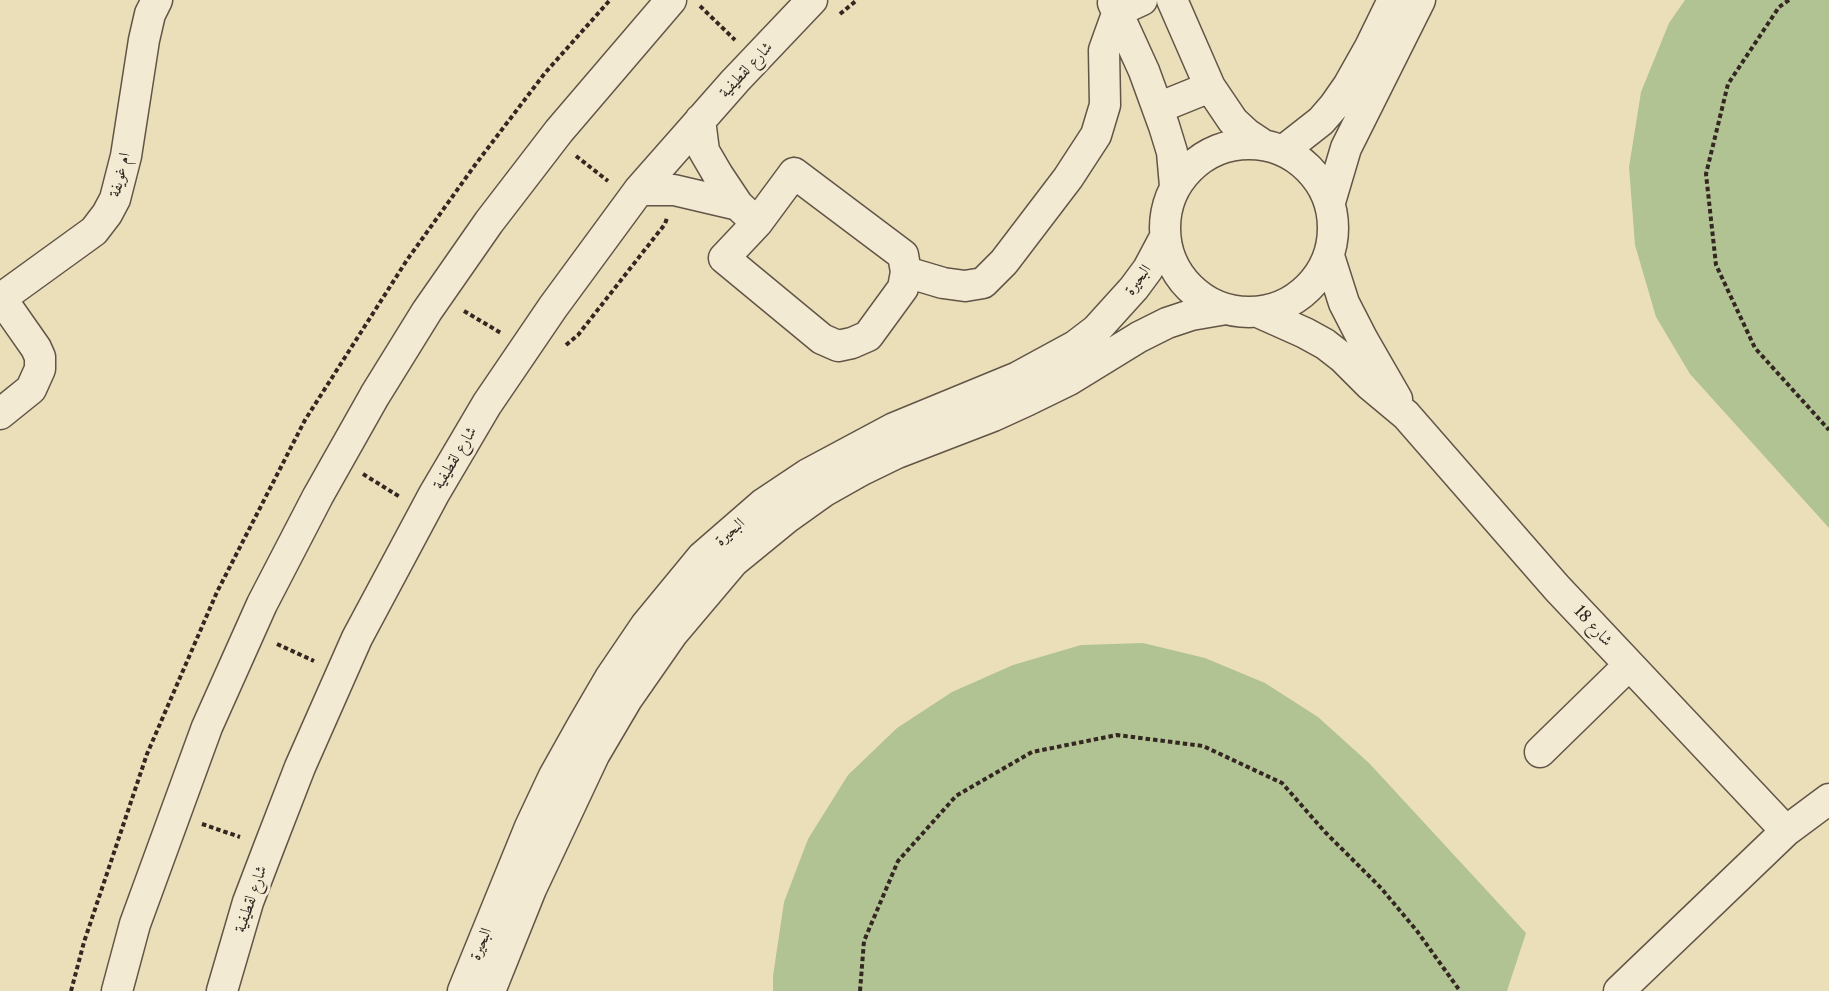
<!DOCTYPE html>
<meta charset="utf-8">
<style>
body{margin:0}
canvas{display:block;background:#ebdfb9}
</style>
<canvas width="1829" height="991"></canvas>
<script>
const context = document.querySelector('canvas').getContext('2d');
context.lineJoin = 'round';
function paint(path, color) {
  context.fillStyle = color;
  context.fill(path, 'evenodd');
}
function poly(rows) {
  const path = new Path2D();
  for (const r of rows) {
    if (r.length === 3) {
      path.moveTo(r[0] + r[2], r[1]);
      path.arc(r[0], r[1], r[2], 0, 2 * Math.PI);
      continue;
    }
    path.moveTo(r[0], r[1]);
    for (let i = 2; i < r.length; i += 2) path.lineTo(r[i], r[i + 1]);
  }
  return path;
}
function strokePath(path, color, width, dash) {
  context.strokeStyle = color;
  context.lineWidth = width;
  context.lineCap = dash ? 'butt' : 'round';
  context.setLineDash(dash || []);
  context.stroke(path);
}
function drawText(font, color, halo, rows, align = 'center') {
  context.font = font + ' "Libre Caslon Text",Amiri,serif';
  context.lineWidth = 6;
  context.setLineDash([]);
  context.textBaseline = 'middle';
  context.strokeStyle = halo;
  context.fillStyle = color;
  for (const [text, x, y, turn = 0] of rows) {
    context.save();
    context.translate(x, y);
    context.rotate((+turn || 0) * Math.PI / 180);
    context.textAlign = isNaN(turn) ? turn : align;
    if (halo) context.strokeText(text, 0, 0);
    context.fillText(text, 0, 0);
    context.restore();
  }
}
paint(poly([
 [1685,0,1829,0,1829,528,1690,374,1656,317,1635,245,1629,167,1641,92,1669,23],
 [1143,643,1205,658,1265,683,1318,717,1369,763,1526,933,1507,991,773,991,773,976,784,902,808,839,848,775,897,728,952,692,1013,665,1081,645]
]), '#b2c393');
const minor = poly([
 [1172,0,1210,87,1233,121,1247,134,1262,144],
 [1113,3,1144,71,1164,126,1172,152,1175,186],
 [1118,11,1142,0],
 [1158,108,1210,87],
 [700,120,704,151,718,175,738,205,757,223],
 [1249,228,84],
 [1284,150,1321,121,1334,106,1348,86,1370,47,1393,0],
 [794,173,903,255,906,272,903,288,868,336,852,343,838,346,822,339,724,258,757,223,794,173],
 [639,190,674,190,738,205],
 [1330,202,1346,148,1420,0],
 [1329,256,1344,303,1363,340,1397,399],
 [906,272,943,283,965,286,983,283,1004,262,1068,178,1096,135,1105,105,1104,50,1118,11],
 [0,299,94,231,107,214,115,199,126,156,144,40,150,14,157,0],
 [1258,312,1305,333,1325,344,1343,358,1370,385,1406,415,1557,588,1786,831],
 [0,414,31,389,40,369,40,357,36,348,1,298],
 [1540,752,1629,665],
 [117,991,135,924,207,727,262,604,318,496,375,395,427,311,489,222,559,131,671,0],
 [222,991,248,902,269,847,300,767,357,638,434,494,487,404,553,307,639,190,735,81,812,0],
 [463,991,530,827,554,776,582,726,610,678,646,625,702,557,763,504,808,474,894,428,1018,377,1075,346,1096,330,1134,288,1148,269,1165,237],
 [490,991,531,889,594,755,627,699,673,633,733,562,788,517,823,492,862,470,897,453,993,416,1028,400,1069,380,1139,337,1167,323,1191,315,1226,309],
 [1619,991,1786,831,1829,799]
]);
strokePath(minor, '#625548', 33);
strokePath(poly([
 [1789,0,1779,7,1728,84,1706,174,1716,265,1755,348,1829,430],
 [700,6,735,40],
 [840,14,857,0],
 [576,156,608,181],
 [464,311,501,333],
 [566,345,578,335,665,224,667,218],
 [363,474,400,497],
 [277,644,314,661],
 [202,824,240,837],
 [71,991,84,942,147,754,217,592,305,420,407,260,475,165,545,73,610,0],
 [860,991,864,941,898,861,956,796,1032,752,1117,735,1203,746,1282,783,1325,832,1381,888,1417,931,1460,991]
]), '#342722', 4, [4.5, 3]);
strokePath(minor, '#f2ead2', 30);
drawText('16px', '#342722', '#f2ead2', [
 ["شارع لقطيفية",746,70,-47],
 ["ام غويفة",120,175,-76],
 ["البحيرة",1138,280,-54],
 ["شارع لقطيفية",455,458,-59],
 ["البحيرة",730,532,-41],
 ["شارع 18",1593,626,47],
 ["شارع لقطيفية",251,899,-71],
 ["البحيرة",481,944,-68]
]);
</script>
